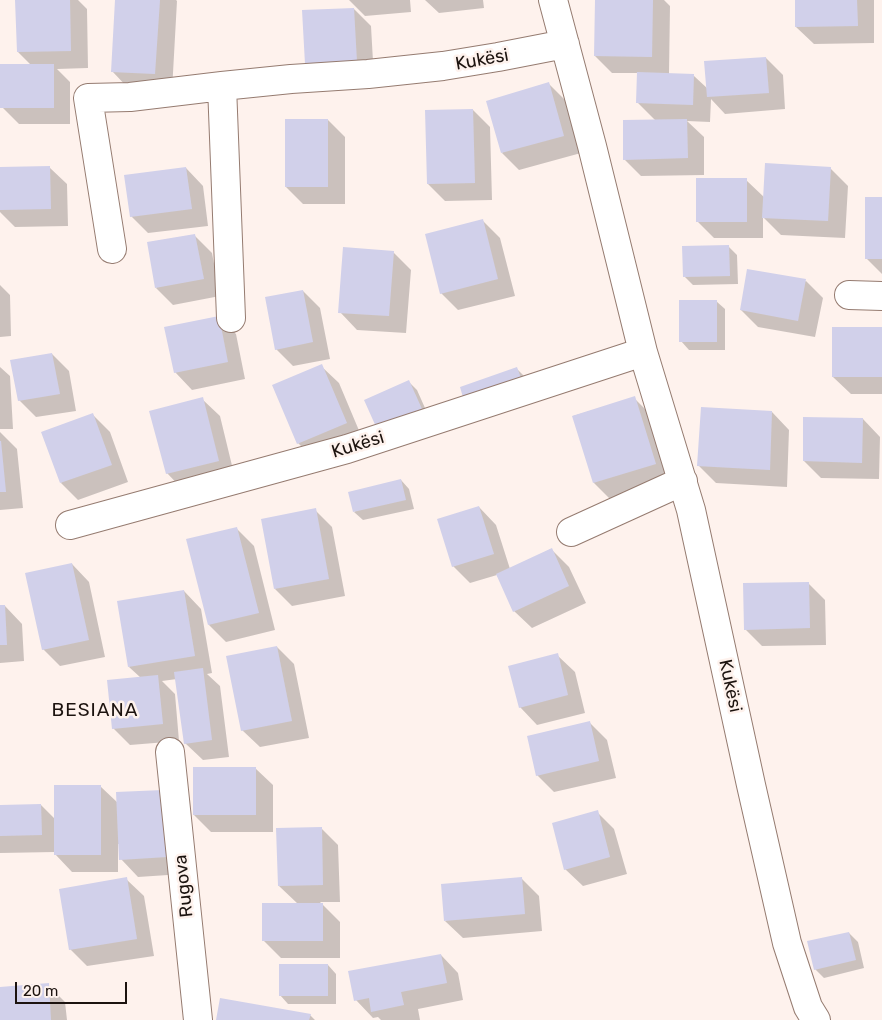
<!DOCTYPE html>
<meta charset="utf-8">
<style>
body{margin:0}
#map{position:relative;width:882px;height:1020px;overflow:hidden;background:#fef2ed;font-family:Rubik,sans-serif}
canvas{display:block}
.scale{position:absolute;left:15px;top:982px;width:112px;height:22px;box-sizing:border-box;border:2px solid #1c130f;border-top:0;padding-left:6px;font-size:15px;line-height:18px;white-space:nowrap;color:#1c130f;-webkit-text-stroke:4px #fef2ed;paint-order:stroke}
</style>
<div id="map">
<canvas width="882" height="1020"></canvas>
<div class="scale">20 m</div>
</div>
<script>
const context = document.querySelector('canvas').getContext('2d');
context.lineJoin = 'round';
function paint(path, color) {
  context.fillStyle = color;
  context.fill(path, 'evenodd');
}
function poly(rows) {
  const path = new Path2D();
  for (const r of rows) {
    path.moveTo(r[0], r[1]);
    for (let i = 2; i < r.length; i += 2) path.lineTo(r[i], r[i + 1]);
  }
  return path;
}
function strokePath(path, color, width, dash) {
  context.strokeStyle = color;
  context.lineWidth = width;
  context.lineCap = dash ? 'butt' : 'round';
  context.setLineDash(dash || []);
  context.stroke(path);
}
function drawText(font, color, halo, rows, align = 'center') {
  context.font = font + ' Rubik,sans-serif';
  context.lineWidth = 5;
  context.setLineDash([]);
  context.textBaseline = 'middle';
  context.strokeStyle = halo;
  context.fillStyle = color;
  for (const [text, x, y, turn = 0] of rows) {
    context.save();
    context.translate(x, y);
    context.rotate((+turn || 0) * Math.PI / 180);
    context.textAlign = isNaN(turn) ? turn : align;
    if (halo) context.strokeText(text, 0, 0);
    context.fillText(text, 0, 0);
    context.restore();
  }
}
paint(poly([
 [17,0,78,0,87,9,88,68,57,69,70,82,70,124,19,124,2,107,31,65,18,52],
 [116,0,176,0,177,1,172,91,129,89,112,71],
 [349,0,410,0,411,12,365,16],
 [425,0,483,0,484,8,439,13],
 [596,0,664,0,670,6,669,74,694,76,708,89,766,58,783,75,785,109,725,114,711,99,710,122,687,121,704,137,704,175,641,176,624,159,656,121,637,102,639,73,612,73,595,56],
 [796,0,874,0,874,43,814,44,796,27],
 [354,9,371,26,374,79,323,81,306,64],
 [549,84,566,101,581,153,519,170,502,153],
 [473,110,490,127,492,200,445,201,428,184],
 [328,120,345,137,345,204,303,204,286,187],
 [49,167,67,184,68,226,15,227,0,212,0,168],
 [186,168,203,186,208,226,148,233,131,216],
 [830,168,848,186,845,238,781,235,763,217,763,238,714,238,697,221,746,180,765,198],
 [882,198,882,274,866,258],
 [483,221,500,238,515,296,458,310,441,293],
 [195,236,212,253,220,296,173,305,156,288],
 [728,246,737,255,738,284,693,285,684,276],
 [393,252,411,270,406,333,357,330,340,312],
 [806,281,823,298,815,337,758,327,741,310],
 [0,285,10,295,11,336,0,337],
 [303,291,320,308,330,359,293,366,276,349],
 [716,301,725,309,725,350,689,350,681,341],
 [218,317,236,334,245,379,192,390,175,372],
 [882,328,882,394,851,394,833,377],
 [52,354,69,371,76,411,36,417,19,400],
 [321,366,339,383,363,440,315,460,298,443],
 [0,367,10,376,13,429,0,429],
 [517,369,525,377,461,388],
 [408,381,417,390,429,417,387,437],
 [634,398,651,415,672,481,611,500,594,483,573,416],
 [202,399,220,416,235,478,184,491,167,473],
 [772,412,789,430,787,487,716,483,699,466],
 [93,415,110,432,128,482,78,500,61,483],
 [863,419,880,437,879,479,821,478,804,461],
 [0,432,17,449,23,508,0,510],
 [401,480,409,489,414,509,363,520,354,512],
 [479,507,496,525,510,569,551,549,569,567,586,603,532,628,514,611,497,575,470,583,453,566],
 [315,510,332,527,345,596,292,606,275,589],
 [237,529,254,546,275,630,226,642,209,625],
 [72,564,89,582,105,657,60,666,43,649],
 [808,583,825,600,826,645,762,646,745,629],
 [184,591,201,609,212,673,207,674,220,686,229,757,203,760,185,743,177,679,162,681,175,694,179,741,130,745,113,728,141,678,129,667],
 [5,606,22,624,24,661,0,663,0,607],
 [277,647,294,664,309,738,260,747,242,730],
 [557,655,575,672,585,713,537,725,520,707],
 [590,723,607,740,616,778,554,792,537,775],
 [255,768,273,785,273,832,211,832,194,815],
 [100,786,118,803,162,791,183,874,138,877,121,859,120,844,118,844,118,872,72,872,55,854,55,852,0,853,0,806,41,805,55,819],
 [597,812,614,829,627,874,583,886,565,869],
 [321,828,338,845,340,902,320,902,340,922,340,958,281,958,264,941,298,904,279,886],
 [126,879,144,896,154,956,87,966,70,949],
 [522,879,539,896,542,931,463,938,445,921],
 [849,933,858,942,864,968,824,978,815,969],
 [441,955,458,973,463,1000,418,1009,420,1020,381,1020,378,1017,373,1018,356,1000],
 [328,965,336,974,336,1004,288,1004,280,995],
 [48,985,65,1002,67,1020,0,1020,0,988],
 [310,1015,315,1020,218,1020]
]), '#0003');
paint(poly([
 [15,0,70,0,71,51,17,52],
 [115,0,160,0,155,74,111,72],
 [595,0,653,0,652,57,594,56],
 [795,0,857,0,858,26,795,27],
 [354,8,357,62,305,64,302,10],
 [766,57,769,93,707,97,704,61],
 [0,64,54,64,54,108,0,108],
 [637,72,694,74,693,105,636,103],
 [549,82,564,136,501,153,486,101],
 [473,109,475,183,427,184,425,110],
 [285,119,328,119,328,187,285,187],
 [687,119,688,158,623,160,623,120],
 [765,163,831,167,828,221,762,218],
 [50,166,51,209,0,210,0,167],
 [186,167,192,209,130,217,124,175],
 [696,178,747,178,747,222,696,222],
 [865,197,882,197,882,259,865,259],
 [483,219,498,279,440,294,425,234],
 [195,234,204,279,155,288,147,242],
 [729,245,730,276,683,277,682,246],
 [343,247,394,251,389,316,338,313],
 [747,269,806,279,798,321,740,310],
 [303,290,313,342,275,350,265,297],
 [679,300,717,300,717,342,679,342],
 [219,316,228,362,174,373,164,327],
 [832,327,882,327,882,377,832,377],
 [52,353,60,394,18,401,10,360],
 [322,364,347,423,297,444,272,385],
 [517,367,522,381,464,401,460,387],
 [409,380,422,409,377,429,364,400],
 [635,396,656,464,593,483,572,416],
 [203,397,219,461,166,474,149,411],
 [701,407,772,411,770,470,697,466],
 [93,413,112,465,60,483,41,432],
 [803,417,863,418,862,463,803,461],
 [0,441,1,441,6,492,0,492],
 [401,479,406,500,353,512,348,492],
 [479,506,494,554,452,567,437,519],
 [316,508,329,579,274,589,261,519],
 [237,527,259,613,208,625,186,539],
 [552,548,569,586,513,612,496,574],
 [72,563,89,640,42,650,25,573],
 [809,582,810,628,744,630,743,583],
 [184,590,195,656,128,667,117,601],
 [0,605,5,605,7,645,0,645],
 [277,646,292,721,241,731,226,656],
 [558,653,568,695,519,708,508,666],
 [203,668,212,740,184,744,174,672],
 [158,675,163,724,112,729,107,680],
 [590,721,599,761,536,776,527,736],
 [193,767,256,767,256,815,193,815],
 [54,785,101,785,101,855,54,855],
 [163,790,167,857,119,860,116,792],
 [41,804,42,835,0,836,0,805],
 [598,810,610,857,564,870,552,823],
 [322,827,323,885,278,886,276,828],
 [127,877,137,939,69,950,59,889],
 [522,877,525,914,444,921,441,884],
 [262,903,323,903,323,941,262,941],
 [849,932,856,960,814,970,807,941],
 [441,954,447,983,401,992,404,1005,371,1012,369,998,354,1001,348,971],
 [279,964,328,964,328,996,279,996],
 [49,983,51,1020,0,1020,0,987],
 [220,998,311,1014,309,1020,216,1020]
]), '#d1d0ea');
const minor = poly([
 [553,0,592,146,643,352,691,510,751,785,787,943,808,1007,816,1020],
 [222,86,231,318],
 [112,249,88,98,130,97,222,86,291,79,368,74,443,66,498,57,565,44],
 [849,295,882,296],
 [70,525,347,449,643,352],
 [571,532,683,481],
 [170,752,198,1020]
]);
strokePath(minor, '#957b70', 30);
strokePath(minor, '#fff', 28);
drawText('18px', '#1c130f', '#fef2ed', [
 ["Kukësi",482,60,-10],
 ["Kukësi",358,445,-17],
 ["Kukësi",730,686,78],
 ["Rugova",184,886,-96]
]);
context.letterSpacing = '1px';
drawText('19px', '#1c130f', '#fef2ed', [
 ["BESIANA",95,711]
]);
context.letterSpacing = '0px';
</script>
